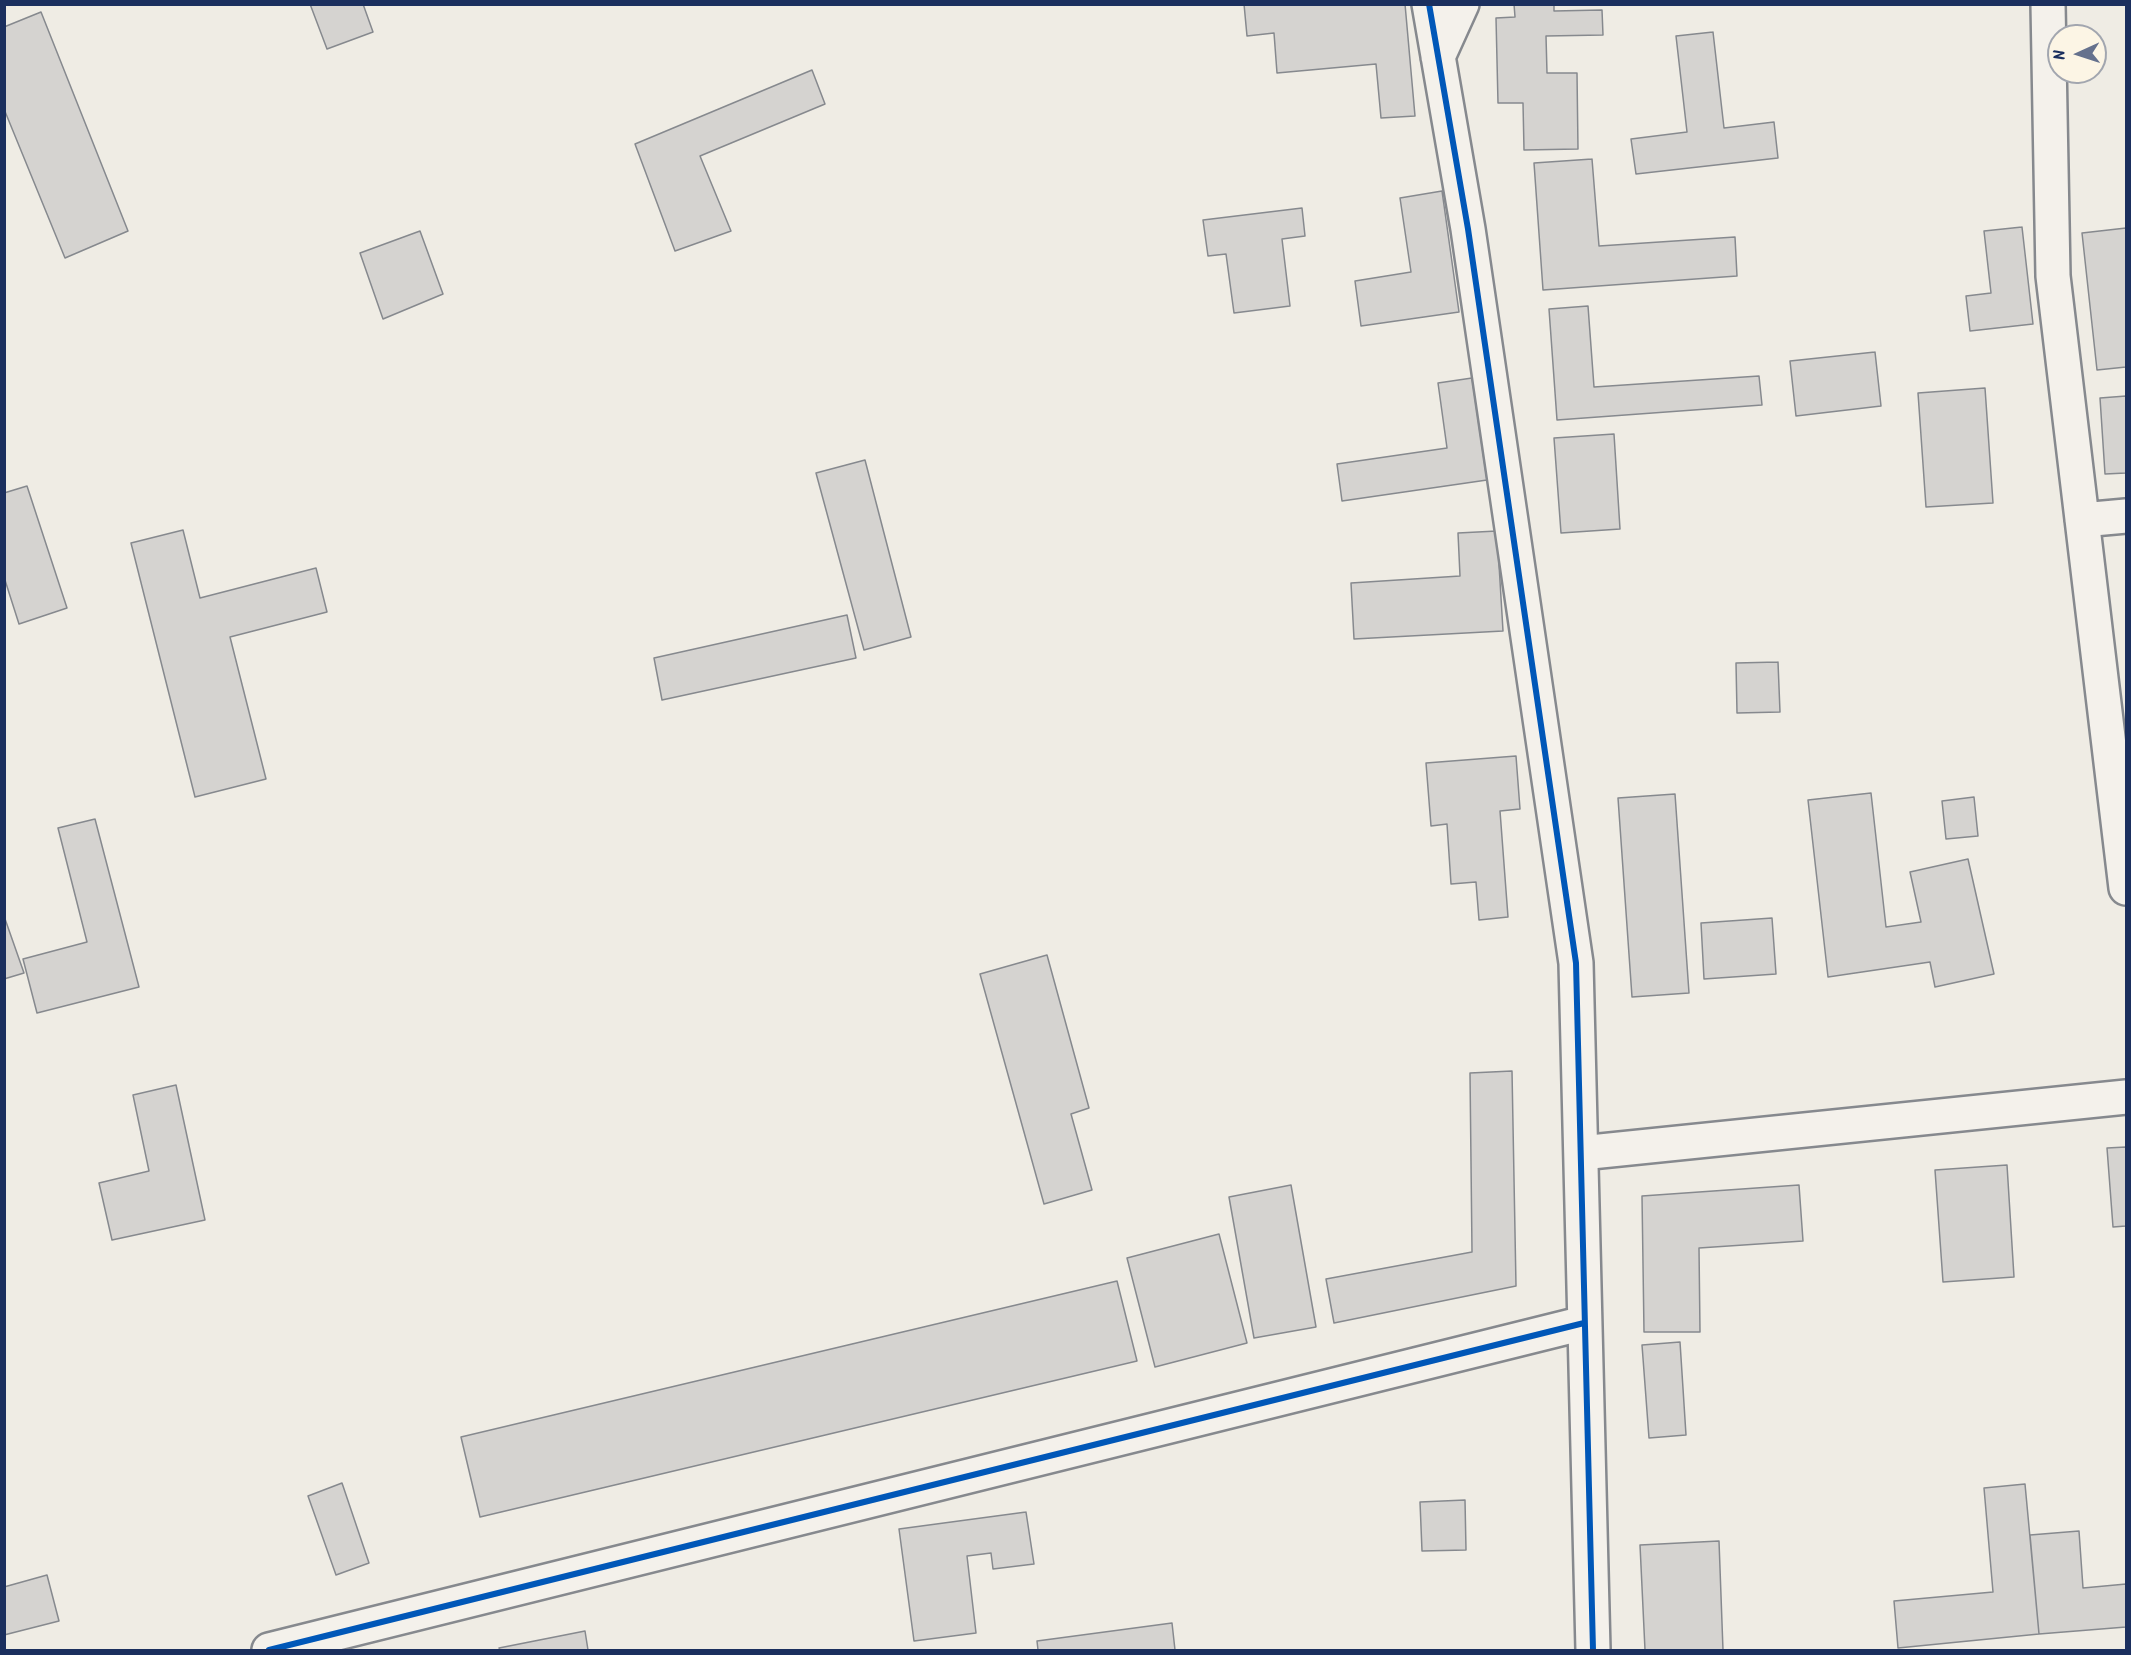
<!DOCTYPE html>
<style>
body{margin:0}
#map{position:relative;width:2131px;height:1655px;overflow:hidden;background:#efece4;font-family:Kalam,sans-serif}
canvas{display:block}
.frame{position:absolute;inset:0;border:6px solid #1b2f5e;pointer-events:none}
.north{position:absolute;left:2047px;top:24px;width:60px;height:60px;box-sizing:border-box;background:#fcf5e5;border:2px solid #a2a6af;border-radius:50%;rotate:267deg;font-size:16px;font-weight:700;line-height:24px;text-align:center;color:#1b2f5e}
.north::after{content:'';display:block;margin:auto;width:21px;height:27px;background:#65718d;clip-path:polygon(50% 0,100% 100%,50% 72%,0 100%)}
</style>
<div id="map">
<canvas width="2131" height="1655"></canvas>
<div class="frame"></div>
<div class="north">N</div>
</div>
<script>
const context = document.querySelector('canvas').getContext('2d');
context.lineJoin = 'round';
function paint(path, color) {
  context.fillStyle = color;
  context.fill(path, 'evenodd');
}
function poly(rows) {
  const path = new Path2D();
  for (const r of rows) {
    path.moveTo(r[0], r[1]);
    for (let i = 2; i < r.length; i += 2) path.lineTo(r[i], r[i + 1]);
  }
  return path;
}
function strokePath(path, color, width, dash) {
  context.strokeStyle = color;
  context.lineWidth = width;
  context.lineCap = dash ? 'butt' : 'round';
  context.setLineDash(dash || []);
  context.stroke(path);
}
const building = poly([
 [310,4,363,4,373,32,327,49,310,4],
 [1244,4,1405,4,1415,116,1381,118,1376,64,1277,73,1274,33,1247,36,1244,4],
 [1514,4,1554,4,1554,11,1602,10,1603,35,1546,36,1547,73,1577,73,1578,149,1524,150,1523,103,1498,103,1496,18,1515,17,1514,4],
 [41,12,128,231,65,258,4,109,4,27,41,12],
 [1713,32,1724,128,1774,122,1778,158,1636,174,1631,139,1687,132,1676,36,1713,32],
 [812,70,825,104,700,156,731,231,675,251,635,144,812,70],
 [1592,159,1599,246,1735,237,1737,276,1543,290,1534,163,1592,159],
 [1442,191,1459,312,1361,326,1355,281,1411,272,1400,198,1442,191],
 [1302,208,1305,236,1282,239,1290,306,1234,313,1226,254,1208,256,1203,220,1302,208],
 [2022,227,2033,324,1970,331,1966,296,1991,293,1984,231,2022,227],
 [2126,228,2126,367,2097,370,2082,233,2126,228],
 [420,231,443,294,383,319,360,253,420,231],
 [1588,306,1594,387,1759,376,1762,405,1557,420,1549,309,1588,306],
 [1875,352,1881,406,1796,416,1790,361,1875,352],
 [1472,378,1487,480,1342,501,1337,464,1447,448,1438,383,1472,378],
 [1985,388,1993,503,1926,507,1918,393,1985,388],
 [2126,396,2126,473,2105,474,2100,398,2126,396],
 [1614,434,1620,529,1561,533,1554,438,1614,434],
 [865,460,911,637,864,650,816,473,865,460],
 [27,486,67,608,19,624,4,577,4,493,27,486],
 [183,530,200,598,316,568,327,612,230,637,266,779,195,797,131,543,183,530],
 [1497,531,1503,631,1354,639,1351,583,1460,576,1458,533,1497,531],
 [847,615,856,658,662,700,654,658,847,615],
 [1778,662,1780,712,1737,713,1736,663,1778,662],
 [1516,756,1520,809,1500,811,1508,917,1479,920,1476,882,1451,884,1447,824,1431,826,1426,763,1516,756],
 [1871,793,1886,927,1921,922,1910,872,1968,859,1994,974,1935,987,1930,962,1828,977,1808,800,1871,793],
 [1675,794,1689,993,1632,997,1618,798,1675,794],
 [1974,797,1978,836,1946,839,1942,801,1974,797],
 [95,819,139,987,37,1013,23,959,87,942,58,828,95,819],
 [4,916,24,973,4,979,4,916],
 [1772,918,1776,974,1704,979,1701,923,1772,918],
 [1047,955,1089,1108,1071,1114,1092,1190,1044,1204,980,974,1047,955],
 [1512,1071,1516,1286,1334,1323,1326,1279,1472,1252,1470,1073,1512,1071],
 [176,1085,205,1220,112,1240,99,1183,149,1171,133,1095,176,1085],
 [2126,1147,2126,1226,2113,1227,2107,1148,2126,1147],
 [2007,1165,2014,1277,1943,1282,1935,1170,2007,1165],
 [1291,1185,1316,1327,1254,1338,1229,1197,1291,1185],
 [1799,1185,1803,1241,1699,1248,1700,1332,1644,1332,1642,1196,1799,1185],
 [1219,1234,1247,1343,1155,1367,1127,1258,1219,1234],
 [1117,1281,1137,1361,480,1517,461,1437,1117,1281],
 [1680,1342,1686,1435,1649,1438,1642,1345,1680,1342],
 [342,1483,369,1563,336,1575,308,1496,342,1483],
 [2025,1484,2039,1634,1898,1648,1894,1601,1993,1592,1984,1488,2025,1484],
 [1465,1500,1466,1550,1422,1551,1420,1502,1465,1500],
 [1026,1512,1034,1564,993,1569,991,1553,967,1556,976,1633,914,1641,899,1529,1026,1512],
 [2079,1531,2083,1588,2126,1584,2126,1627,2039,1634,2030,1535,2079,1531],
 [1719,1541,1723,1650,1645,1650,1640,1545,1719,1541],
 [47,1575,59,1621,4,1635,4,1587,47,1575],
 [1172,1623,1175,1650,1038,1650,1037,1641,1172,1623],
 [585,1631,588,1650,500,1650,499,1648,585,1631]
]);
paint(building, '#d5d3d0');
strokePath(building, '#86898e', 1.5);
const minor = poly([
 [1429,4,1468,229,1576,963,1593,1650],
 [2048,4,2053,276,2126,888],
 [1438,57,1462,4],
 [2082,520,2126,516],
 [1581,1153,2126,1097],
 [269,1650,1584,1323]
]);
strokePath(minor, '#86898e', 38);
strokePath(minor, '#f4f1eb', 33);
strokePath(poly([
 [1429,4,1468,229,1576,963,1593,1650],
 [269,1650,1584,1323]
]), '#0057b8', 6);
</script>
